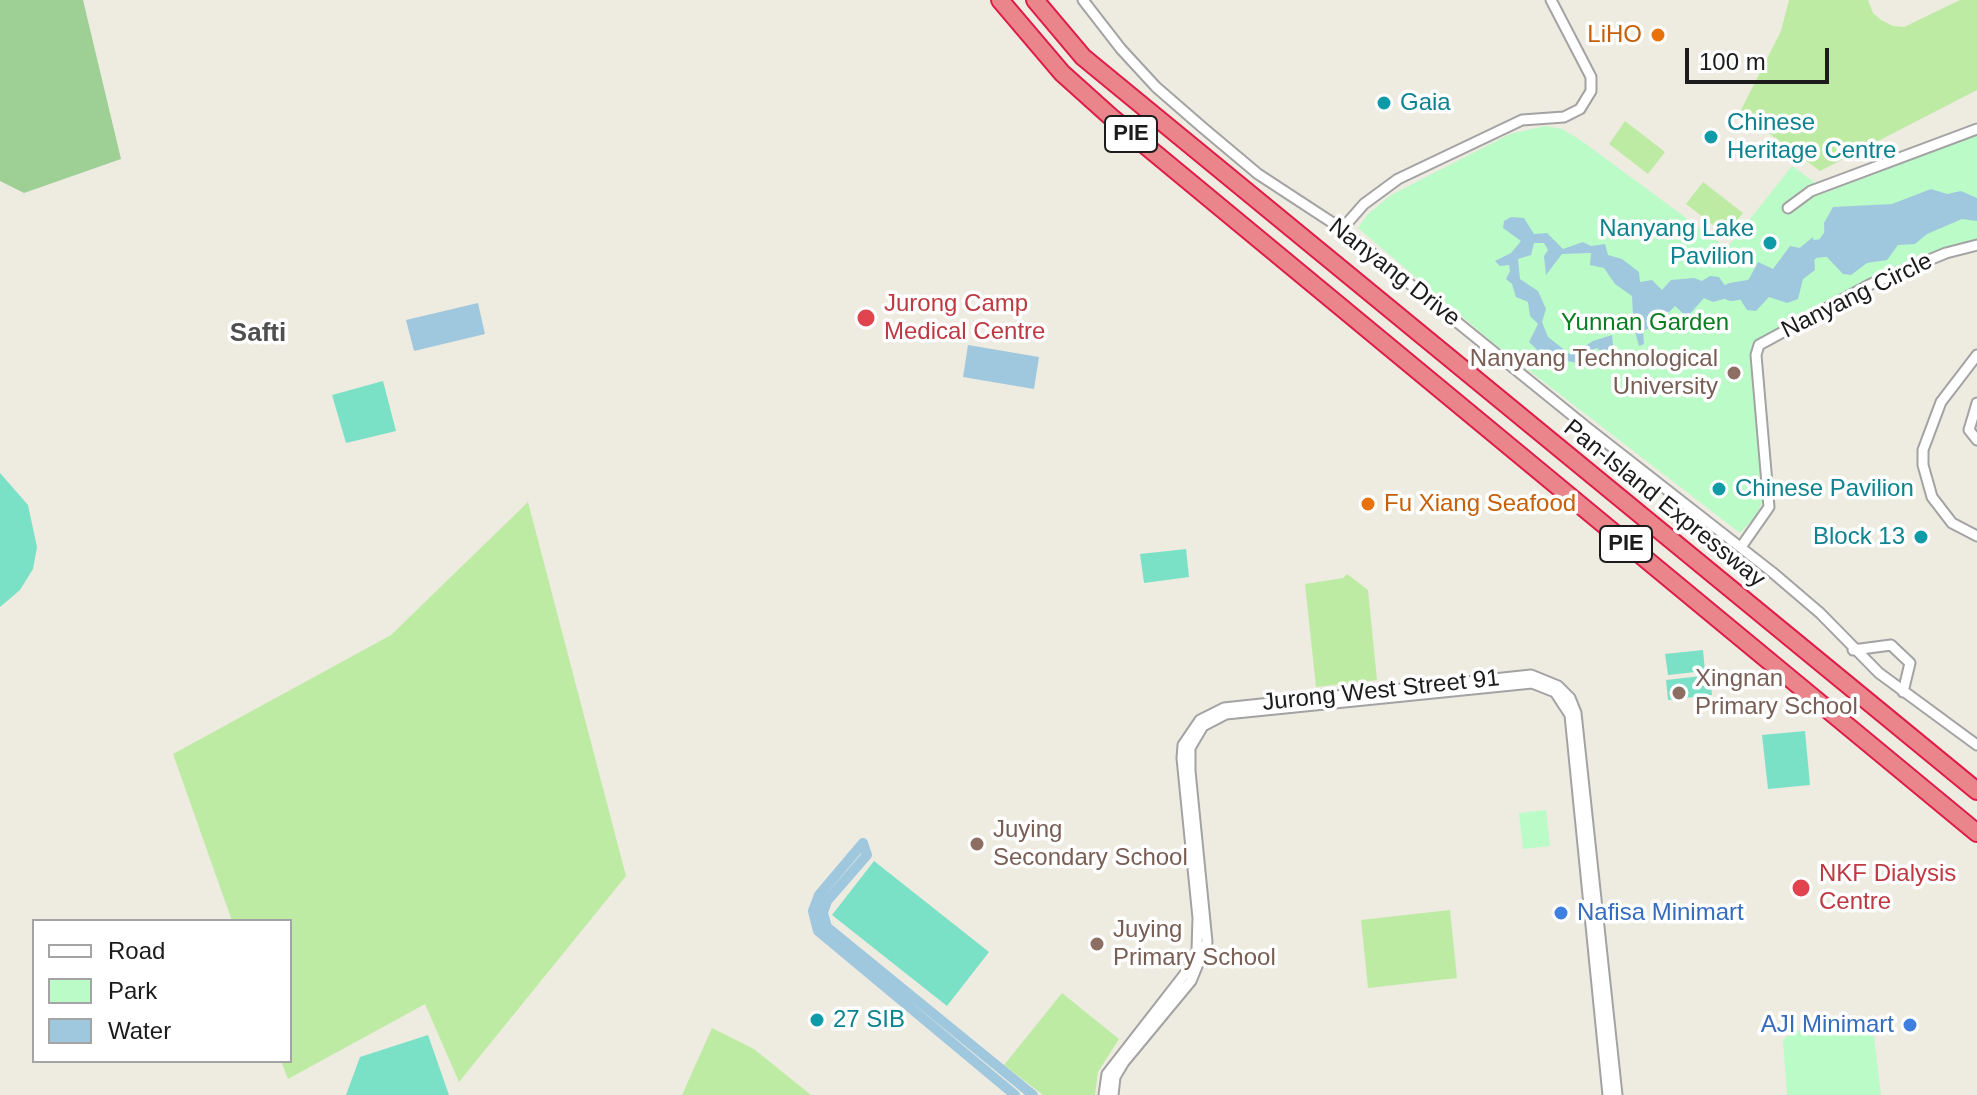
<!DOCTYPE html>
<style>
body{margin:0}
#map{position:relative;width:1977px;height:1095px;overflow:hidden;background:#eeebe1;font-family:Helvetica,sans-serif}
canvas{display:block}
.legend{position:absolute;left:32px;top:919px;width:260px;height:144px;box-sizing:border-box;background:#fff;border:2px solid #a4a4a4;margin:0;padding:10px 14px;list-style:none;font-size:24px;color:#1c1c1c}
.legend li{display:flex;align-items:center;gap:16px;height:40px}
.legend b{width:40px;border:2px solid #a4a4a4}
.scale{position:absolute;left:1685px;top:48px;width:144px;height:36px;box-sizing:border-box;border:4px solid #1c1c1c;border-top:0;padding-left:10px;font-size:24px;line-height:28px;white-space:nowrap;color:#1c1c1c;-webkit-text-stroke:6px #fff;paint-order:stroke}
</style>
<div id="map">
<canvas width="1977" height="1095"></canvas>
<ul class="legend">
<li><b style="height:10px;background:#fff"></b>Road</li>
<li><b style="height:22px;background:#bbfbc8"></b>Park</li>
<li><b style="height:22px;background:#9fc8de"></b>Water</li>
</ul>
<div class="scale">100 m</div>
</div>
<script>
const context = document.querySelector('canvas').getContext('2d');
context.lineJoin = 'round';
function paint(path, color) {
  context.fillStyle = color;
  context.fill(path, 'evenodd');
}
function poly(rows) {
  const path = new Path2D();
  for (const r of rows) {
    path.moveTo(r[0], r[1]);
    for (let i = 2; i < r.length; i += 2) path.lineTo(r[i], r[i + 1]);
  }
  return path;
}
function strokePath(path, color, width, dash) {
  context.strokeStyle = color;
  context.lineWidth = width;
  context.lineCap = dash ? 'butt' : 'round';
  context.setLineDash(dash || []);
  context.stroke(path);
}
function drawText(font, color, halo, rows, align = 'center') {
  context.font = font + ' Helvetica,sans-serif';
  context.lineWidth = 7;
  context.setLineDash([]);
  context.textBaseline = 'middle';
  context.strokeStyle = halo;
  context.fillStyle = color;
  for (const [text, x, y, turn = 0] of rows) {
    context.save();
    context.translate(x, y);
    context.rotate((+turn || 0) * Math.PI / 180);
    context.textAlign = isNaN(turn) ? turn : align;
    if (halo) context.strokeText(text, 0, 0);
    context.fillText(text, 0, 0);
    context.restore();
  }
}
paint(poly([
 [1789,0,1868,0,1873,13,1881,20,1893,26,1904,27,1960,0,1977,0,1977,90,1820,171,1740,112,1781,31],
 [1625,121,1665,152,1648,174,1609,144],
 [1703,182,1743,213,1726,235,1686,204],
 [528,502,626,876,459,1082,425,1004,288,1079,281,1061,290,1061,290,921,232,921,173,754,391,635],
 [1347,574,1368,590,1377,680,1316,687,1305,584,1343,578],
 [1450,910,1457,978,1368,988,1361,920],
 [1062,993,1119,1039,1098,1072,1095,1095,1043,1095,1004,1065],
 [712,1028,754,1049,811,1095,682,1095]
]), '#beeba4');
paint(poly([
 [0,0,83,0,121,159,24,193,0,181]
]), '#9ecf94');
paint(poly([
 [1545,126,1562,129,1579,139,1727,248,1792,166,1814,182,1819,195,1977,135,1977,239,1901,266,1837,295,1756,341,1751,354,1763,500,1756,516,1740,533,1492,342,1358,228,1367,215,1391,195,1510,134],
 [1546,810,1550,846,1523,849,1519,813],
 [1859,1023,1874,1037,1881,1095,1787,1095,1783,1040,1793,1031]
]), '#bbfbc8');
paint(poly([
 [383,381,396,431,346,443,332,395],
 [0,473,28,505,37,547,33,569,20,590,0,607],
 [1186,549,1189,577,1144,583,1140,554],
 [1703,650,1705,671,1668,675,1665,654],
 [1710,675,1712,695,1668,700,1666,680],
 [1805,731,1810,785,1768,789,1762,735],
 [874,861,989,952,947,1006,832,915],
 [428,1035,449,1095,346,1095,360,1057]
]), '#7be1c6');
paint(poly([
 [1931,189,1947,194,1961,191,1977,198,1977,221,1962,219,1927,234,1915,244,1898,245,1887,260,1867,263,1851,275,1843,274,1825,255,1824,223,1833,207,1892,204],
 [1511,217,1524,218,1534,234,1547,233,1563,249,1583,242,1591,246,1605,244,1608,255,1622,259,1639,272,1640,282,1652,280,1662,290,1671,280,1694,278,1702,281,1710,276,1719,277,1726,287,1731,288,1731,297,1713,302,1704,298,1687,317,1675,306,1669,312,1661,311,1660,323,1643,331,1644,344,1639,346,1634,328,1615,331,1617,325,1633,315,1632,296,1615,284,1604,268,1590,265,1591,253,1562,254,1546,275,1544,256,1548,250,1544,243,1534,243,1531,255,1518,259,1520,279,1538,291,1546,309,1542,322,1548,337,1571,355,1593,341,1612,335,1614,354,1627,357,1616,366,1609,366,1606,355,1597,348,1592,350,1593,357,1584,355,1578,363,1562,360,1552,364,1529,342,1538,324,1530,316,1528,302,1516,297,1512,284,1506,279,1510,271,1509,265,1500,266,1495,261,1511,253,1521,241,1503,228,1504,221],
 [1813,237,1815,270,1803,279,1798,299,1787,303,1769,297,1756,311,1747,310,1740,299,1740,286,1749,279,1758,262,1773,269,1790,246,1800,248],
 [478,303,485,334,414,351,406,320],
 [968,345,1039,357,1034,389,963,377]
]), '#9fc8de');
strokePath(poly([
 [1015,1095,818,931,813,911,819,895,863,843,867,855,827,901,823,913,827,927,1033,1095]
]), '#9fc8de', 10);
strokePath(poly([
 [1795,264,1813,249,1824,248,1838,229],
 [1731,292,1761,287]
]), '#9fc8de', 18);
const street = poly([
 [1083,0,1121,49,1156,87,1202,127,1258,174,1342,229,1589,429,1772,572,1820,613,1879,673,1977,745],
 [1788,208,1811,191,1977,129],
 [1342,229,1364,204,1398,179,1522,120,1564,117,1580,109,1591,91,1591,77,1551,0],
 [1977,355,1941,402,1923,450,1923,465,1932,497,1952,523,1977,536],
 [1977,403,1969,430,1977,440],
 [1741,547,1769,507,1756,355,1759,345,1871,284,1946,253,1977,245],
 [1853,650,1891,645,1910,663,1903,692],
 [1104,1095,1107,1074,1191,966,1197,950,1198,918,1182,758,1183,745,1200,720,1224,708,1531,675,1558,686,1570,698,1576,713,1617,1095],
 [1113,1095,1115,1077,1124,1062,1191,981,1207,942,1190,771,1190,748,1203,726,1226,714,1532,683,1555,692,1570,715,1608,1095]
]);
const highway = poly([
 [1000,0,1062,73,1111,117,1977,833],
 [1035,0,1083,57,1977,791]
]);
strokePath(street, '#a3a3a3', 13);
strokePath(highway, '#de1c47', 20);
strokePath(street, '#fff', 9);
strokePath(highway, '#ea858b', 16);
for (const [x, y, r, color] of [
 [1658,35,8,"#e8710a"],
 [1384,103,8,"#0f9aa8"],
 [1711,137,8,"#0f9aa8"],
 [1770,243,8,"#0f9aa8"],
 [866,318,10,"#e0444e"],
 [1734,373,8,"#8d6e63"],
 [1719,489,8,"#0f9aa8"],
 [1368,504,8,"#e8710a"],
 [1921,537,8,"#0f9aa8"],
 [1679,693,8,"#8d6e63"],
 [977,844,8,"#8d6e63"],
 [1801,888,10,"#e0444e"],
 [1561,913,8,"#3f7fe0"],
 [1097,944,8,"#8d6e63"],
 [817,1020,8,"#0f9aa8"],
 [1910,1025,8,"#3f7fe0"]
]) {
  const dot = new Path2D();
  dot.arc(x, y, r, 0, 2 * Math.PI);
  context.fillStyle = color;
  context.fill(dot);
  strokePath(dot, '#fff', 3);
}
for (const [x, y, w] of [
 [1131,134,52],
 [1626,544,52]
]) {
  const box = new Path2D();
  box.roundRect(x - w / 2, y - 18, w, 36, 6);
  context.fillStyle = '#fff';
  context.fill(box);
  strokePath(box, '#1c1c1c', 2);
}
drawText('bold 22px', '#1c1c1c', null, [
 ["PIE",1131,134],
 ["PIE",1626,544]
]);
drawText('24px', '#c56008', '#fff', [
 ["LiHO",1642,35],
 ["Fu Xiang Seafood",1384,504,"left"]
], 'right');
drawText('24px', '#0d838f', '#fff', [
 ["Gaia",1400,103],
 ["Chinese",1727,123],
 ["Heritage Centre",1727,151],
 ["Nanyang Lake",1754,229,"right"],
 ["Pavilion",1754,257,"right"],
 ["Chinese Pavilion",1735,489],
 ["Block 13",1905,537,"right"],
 ["27 SIB",833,1020]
], 'left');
drawText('24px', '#1c1c1c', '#fff', [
 ["Nanyang Drive",1394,273,38],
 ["Nanyang Circle",1857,296,-26],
 ["Pan-Island Expressway",1664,504,39],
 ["Jurong West Street 91",1381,691,-6]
]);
drawText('24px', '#be3a42', '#fff', [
 ["Jurong Camp",884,304],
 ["Medical Centre",884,332],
 ["NKF Dialysis",1819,874],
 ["Centre",1819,902]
], 'left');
drawText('24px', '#077e1f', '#fff', [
 ["Yunnan Garden",1645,323]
]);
drawText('24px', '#785e54', '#fff', [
 ["Nanyang Technological",1718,359,"right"],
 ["University",1718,387,"right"],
 ["Xingnan",1695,679],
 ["Primary School",1695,707],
 ["Juying",993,830],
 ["Secondary School",993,858],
 ["Juying",1113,930],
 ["Primary School",1113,958]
], 'left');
drawText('24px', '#366cbe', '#fff', [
 ["Nafisa Minimart",1577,913],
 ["AJI Minimart",1894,1025,"right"]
], 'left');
drawText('bold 26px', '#4f4f4f', '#fff', [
 ["Safti",258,334]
]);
</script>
